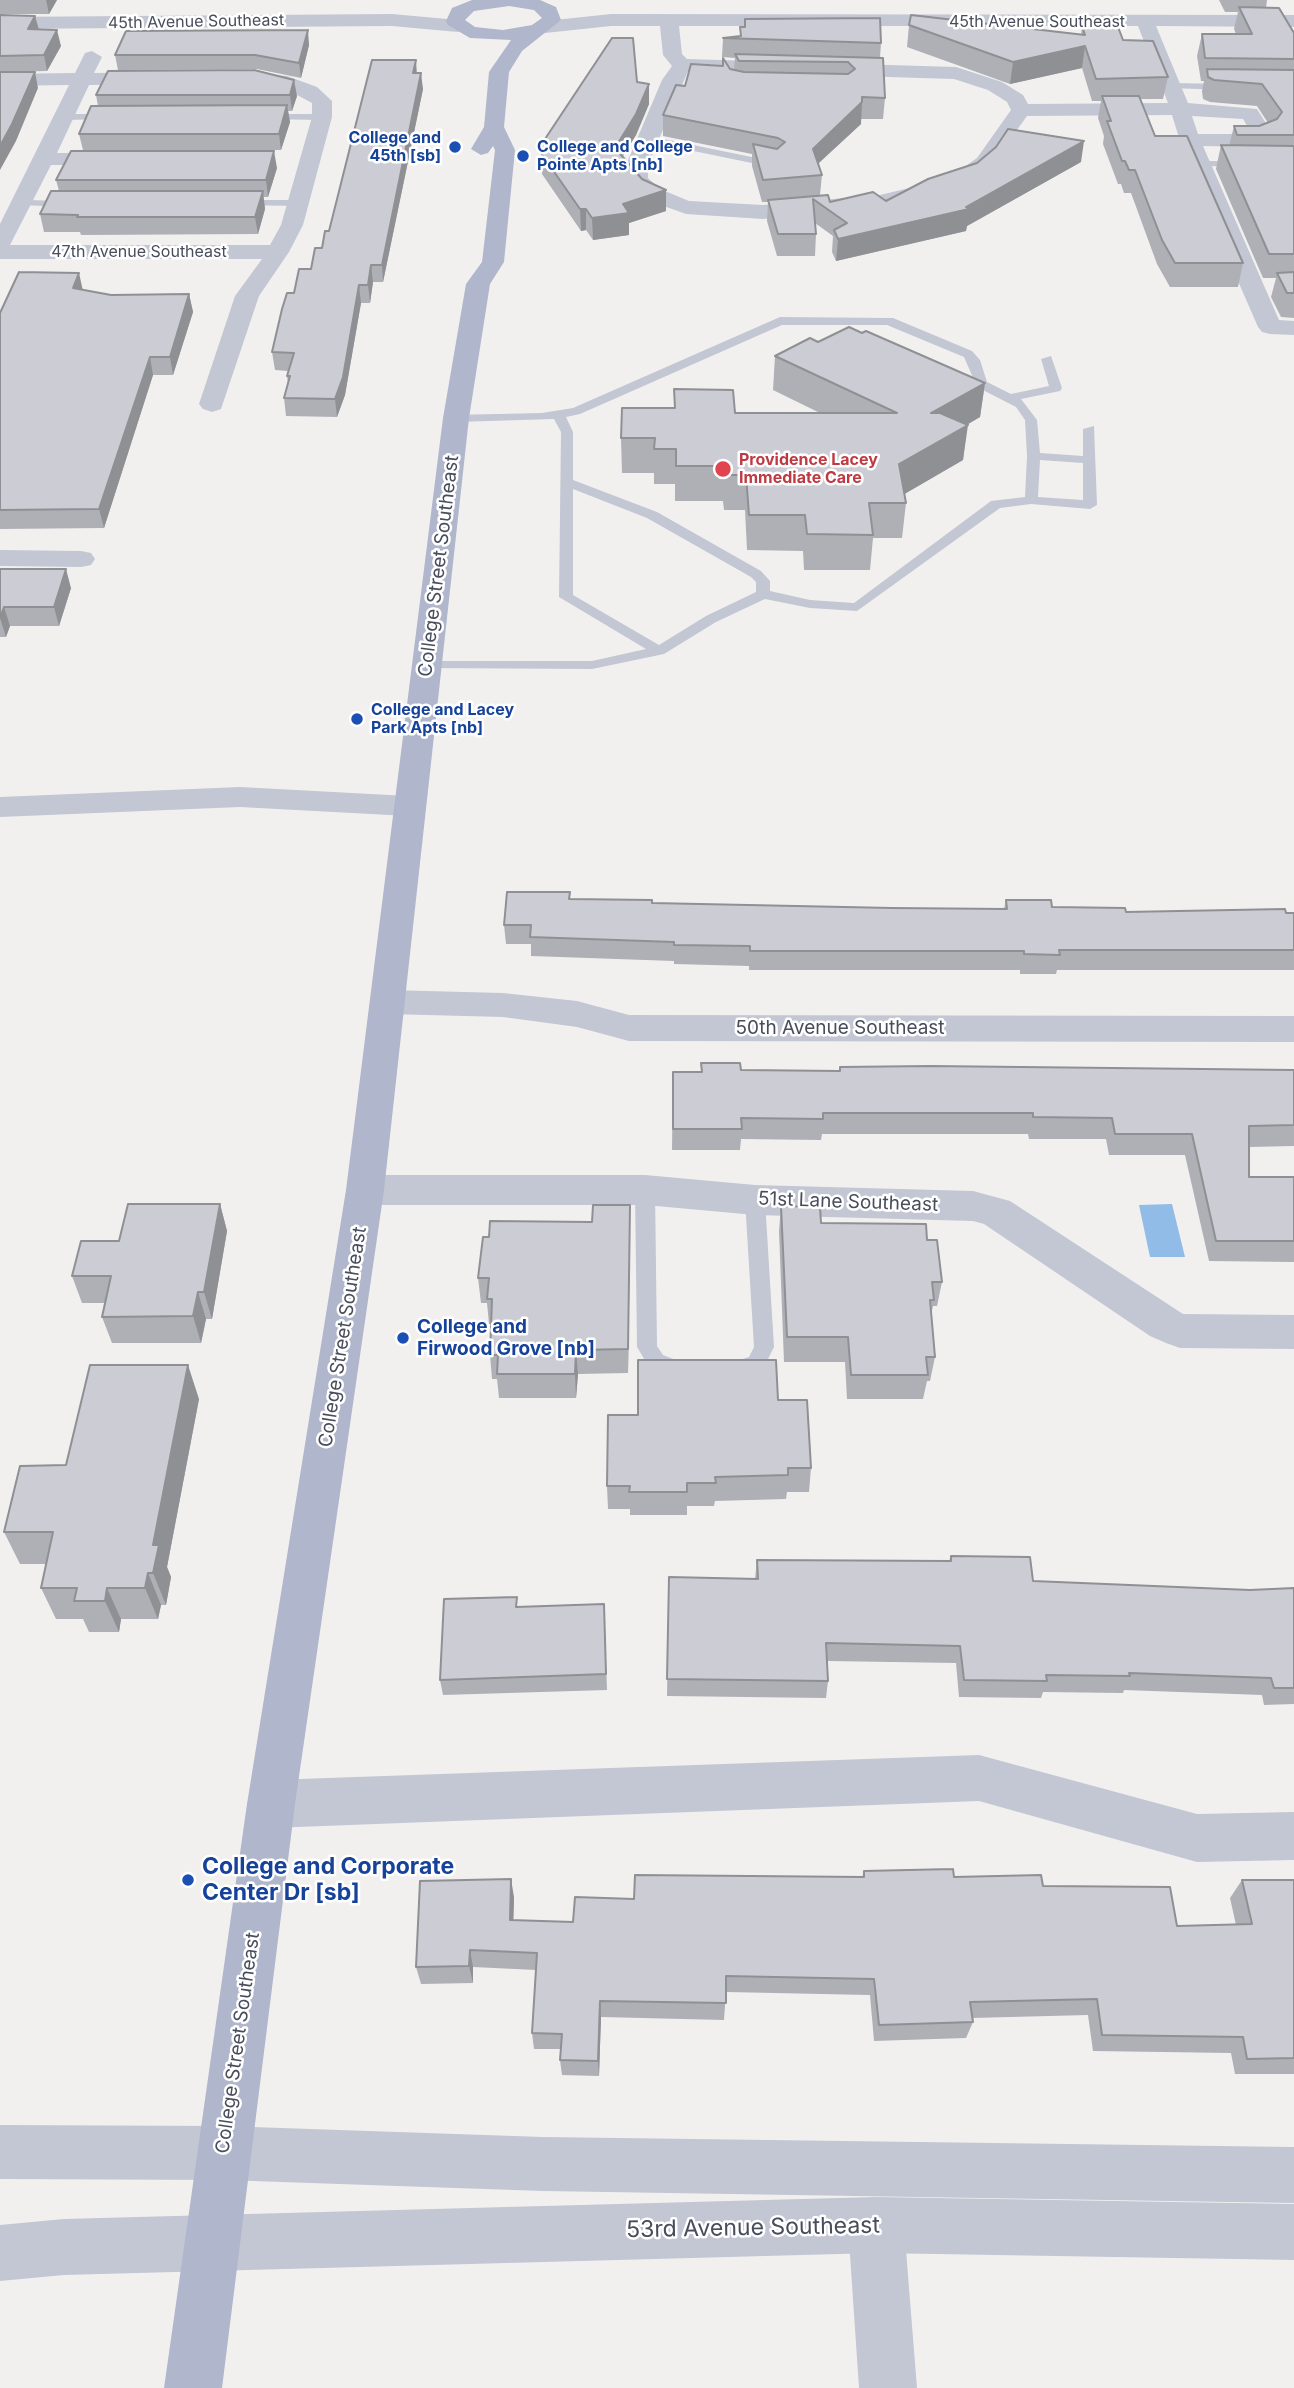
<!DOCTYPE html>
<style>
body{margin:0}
canvas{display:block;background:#f1f0ef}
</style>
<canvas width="1294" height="2388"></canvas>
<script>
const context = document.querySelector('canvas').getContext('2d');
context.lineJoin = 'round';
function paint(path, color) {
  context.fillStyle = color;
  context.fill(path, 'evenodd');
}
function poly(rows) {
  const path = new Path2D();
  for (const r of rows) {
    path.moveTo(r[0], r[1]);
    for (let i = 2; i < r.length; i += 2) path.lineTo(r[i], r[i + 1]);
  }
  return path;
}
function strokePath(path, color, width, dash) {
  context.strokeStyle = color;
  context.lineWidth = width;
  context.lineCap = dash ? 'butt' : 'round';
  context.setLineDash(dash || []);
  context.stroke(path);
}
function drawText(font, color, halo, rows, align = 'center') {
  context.font = font + ' Inter,sans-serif';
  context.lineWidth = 5;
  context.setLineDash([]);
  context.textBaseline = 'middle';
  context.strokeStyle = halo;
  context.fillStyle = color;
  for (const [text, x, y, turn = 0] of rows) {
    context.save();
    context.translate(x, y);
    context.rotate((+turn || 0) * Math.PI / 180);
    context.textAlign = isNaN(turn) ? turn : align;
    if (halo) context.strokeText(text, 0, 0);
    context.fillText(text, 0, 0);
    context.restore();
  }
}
paint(poly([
 [1172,1204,1185,1257,1150,1257,1139,1205]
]), '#90bce7');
paint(poly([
 [1172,83,1227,84,1232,87,1227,90,1169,88,1172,83],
 [113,114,117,115,117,119,61,120,56,117,61,114,113,114],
 [265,114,322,114,327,117,322,120,261,119,260,117,265,114],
 [649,136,776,162,781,165,776,168,645,141,645,137,649,136],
 [1198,161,1294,161,1294,167,1194,166,1193,164,1198,161],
 [23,200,70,201,75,204,70,207,19,205,18,203,23,200],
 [241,200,298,200,303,203,298,206,237,205,237,201,241,200],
 [780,317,893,318,972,351,980,360,987,382,1011,394,1049,386,1041,359,1051,356,1062,388,1060,391,1021,399,1037,420,1040,453,1083,456,1083,429,1094,426,1097,505,1090,509,1031,504,1000,508,857,611,810,608,765,599,716,622,664,654,592,669,423,668,421,665,428,661,592,661,646,649,559,597,561,432,554,419,456,422,450,418,452,415,542,413,573,408,780,317],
 [782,325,887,325,964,357,977,387,1016,407,1025,420,1027,456,1025,497,991,501,854,603,810,600,770,591,770,581,761,571,657,512,573,480,573,432,566,417,580,414,782,325],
 [1040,460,1083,463,1083,500,1038,497,1040,460],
 [573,489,647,518,751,577,756,582,756,592,706,616,659,645,573,595,573,489],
 [645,1183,652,1185,655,1190,657,1346,663,1355,686,1364,689,1370,686,1376,679,1379,649,1367,637,1347,635,1190,638,1185,645,1183],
 [755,1193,762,1195,765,1200,774,1347,763,1369,737,1378,730,1375,727,1369,730,1363,749,1357,754,1347,745,1200,748,1195,755,1193]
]), '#c3c7d3');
paint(poly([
 [392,14,458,20,467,26,458,32,392,26,0,29,0,17,392,14],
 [611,14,1294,15,1294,27,1156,26,1188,103,1257,109,1274,136,1271,140,1253,147,1203,146,1279,320,1294,321,1294,335,1270,334,1262,332,1258,327,1187,164,1172,115,1027,116,991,166,973,182,937,195,880,209,763,219,686,214,644,199,626,179,626,165,662,80,672,66,663,55,660,26,611,26,545,33,536,27,545,21,611,14],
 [679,26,1138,26,1168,103,1028,104,1023,95,1002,82,956,67,687,59,682,54,679,26],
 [688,71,954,79,988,90,1007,102,1011,110,977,158,957,172,922,185,880,195,763,205,689,201,660,189,648,178,648,165,688,71],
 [1192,116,1243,119,1252,134,1198,134,1192,116],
 [92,51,102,57,94,73,158,72,168,78,158,84,89,85,57,153,118,153,129,159,118,165,51,165,10,245,270,245,281,225,312,117,312,103,284,88,242,84,232,78,242,72,287,76,317,87,332,101,332,117,303,225,289,252,259,296,221,409,212,412,203,409,199,404,235,296,262,259,0,259,0,224,69,85,0,86,0,74,75,73,85,53,92,51],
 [0,550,81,551,91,553,95,559,91,565,81,567,0,566,0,550],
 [240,787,408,796,419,799,424,806,419,813,408,816,240,807,0,817,0,797,240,787],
 [388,990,503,993,577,1001,629,1015,1294,1016,1294,1042,629,1041,577,1027,503,1017,388,1014,376,1011,370,1002,376,993,388,990],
 [365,1175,645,1175,755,1185,973,1191,1010,1201,1183,1314,1294,1315,1294,1349,1180,1348,1166,1343,1150,1336,984,1224,973,1221,755,1215,645,1205,365,1205,351,1200,346,1190,351,1180,365,1175],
 [979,1755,1197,1814,1294,1812,1294,1860,1197,1862,979,1801,271,1828,254,1821,247,1804,254,1787,271,1780,979,1755],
 [876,2197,896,2205,904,2225,917,2388,859,2388,848,2225,856,2205,876,2197]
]), '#c3c7d3');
paint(poly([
 [0,2125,223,2126,543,2137,1294,2147,1294,2203,543,2191,223,2180,0,2179,0,2125],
 [876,2197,1294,2204,1294,2260,876,2253,64,2275,0,2281,0,2225,64,2219,876,2197]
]), '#c3c7d3');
paint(poly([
 [472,0,540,0,556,7,561,20,522,51,509,72,504,127,515,150,504,262,490,284,469,418,384,1190,295,1804,222,2388,164,2388,247,1804,346,1190,443,418,466,284,482,262,495,150,493,146,488,153,481,155,471,149,484,127,489,72,511,40,470,38,448,25,446,21,452,8,472,0],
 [509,6,534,10,542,18,532,25,503,30,475,27,465,20,474,11,509,6]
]), '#b0b6cc');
paint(poly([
 [0,0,57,0,49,14,0,14],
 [1219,0,1270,0,1267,0,1266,8,1294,33,1294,318,1281,317,1271,297,1276,278,1263,278,1216,169,1221,145,1229,146,1234,126,1259,126,1268,123,1257,106,1210,102,1203,99,1202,91,1204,81,1201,81,1197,56,1202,34,1236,34,1234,29,1238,12,1225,12],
 [0,15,35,16,39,29,61,46,47,71,0,72],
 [909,25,1081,35,1082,26,1123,40,1168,77,1163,99,1140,99,1155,136,1243,263,1238,287,1170,287,1157,264,1131,193,1124,193,1121,184,1118,184,1103,144,1104,136,1098,118,1101,101,1092,101,1082,68,1010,84,907,47],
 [740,27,881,43,880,58,885,98,883,119,861,119,861,124,818,164,822,175,820,195,830,202,886,201,1081,162,967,226,966,231,836,261,832,252,833,236,815,223,816,234,815,256,777,256,767,221,768,202,762,202,752,166,752,154,663,136,663,115,730,69,734,70,735,58,722,57,723,38,740,36],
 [309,45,301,78,257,69,118,70,115,55],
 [254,70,297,96,292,111,288,111,290,122,281,150,83,150,79,134,98,106,96,95],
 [417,73,423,89,383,282,373,282,370,303,361,303,345,395,337,417,286,416,284,398,288,384,287,376,288,371,275,370,272,352,294,293,311,269,322,248,329,231],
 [637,82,649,84,649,104,636,135,622,157,666,211,629,223,629,235,593,240,586,230,581,231,542,174,541,145],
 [277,168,268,197,263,197,265,209,258,234,81,235,80,232,44,232,40,214,59,191,56,180],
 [83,290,111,295,189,294,193,312,173,375,153,375,104,528,0,529,0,313],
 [818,342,985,383,980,417,967,425,963,460,904,494,906,503,902,538,873,538,870,570,804,570,803,551,747,550,745,510,724,510,723,501,675,501,675,484,654,484,654,473,622,473,621,438,735,413,820,413,773,390,775,356],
 [0,569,71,588,59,626,10,626,6,637,0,637],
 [570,899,652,903,892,908,1004,909,1006,900,1052,907,1126,912,1294,913,1294,970,1057,970,1056,974,1020,974,1020,970,749,970,749,966,674,964,674,961,531,956,531,944,506,944,504,925],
 [840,1067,1294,1070,1294,1146,1249,1147,1249,1177,1294,1177,1294,1262,1209,1261,1185,1155,1109,1155,1106,1139,1029,1139,1028,1134,822,1134,821,1140,741,1139,740,1150,672,1150,673,1072,741,1070,839,1071],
 [220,1204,227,1231,212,1319,206,1319,201,1343,112,1343,102,1317,105,1303,82,1303,72,1276,119,1241],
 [630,1205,628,1373,578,1374,576,1398,499,1398,497,1379,492,1379,490,1355,491,1324,489,1324,487,1303,481,1303,478,1278,489,1237,592,1222],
 [781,1206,821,1223,927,1240,942,1282,937,1306,933,1306,931,1315,935,1357,930,1381,927,1381,923,1399,847,1399,845,1362,784,1362,779,1231],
 [199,1399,167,1567,171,1577,166,1605,161,1605,158,1619,121,1619,119,1632,89,1632,83,1619,56,1619,41,1588,46,1564,20,1564,4,1532,66,1465],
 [778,1400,811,1468,809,1492,787,1492,786,1499,715,1501,714,1506,687,1506,687,1515,630,1515,630,1509,608,1509,607,1486,638,1415],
 [951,1556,1033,1581,1250,1590,1294,1588,1294,1704,1264,1705,1262,1695,1124,1690,1123,1693,1043,1692,1041,1698,959,1697,956,1663,827,1661,828,1681,826,1698,667,1696,669,1577,755,1579,757,1560,949,1561],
 [604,1604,607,1690,443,1695,440,1680,518,1607],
 [864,1871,954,1877,1043,1886,1177,1926,1236,1925,1230,1898,1242,1880,1294,1880,1294,2074,1235,2074,1231,2053,1093,2051,1088,2015,972,2018,973,2022,966,2038,874,2041,870,1995,726,1992,724,2020,601,2017,599,2076,562,2075,560,2060,561,2049,534,2049,532,2033,536,1970,473,1967,473,1983,421,1984,416,1967,514,1897,513,1920,573,1922,634,1899,862,1877]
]), '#afb0b6');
paint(poly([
 [46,0,57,0,49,14],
 [35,16,39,31,28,29],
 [57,30,61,46,47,71,44,55],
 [308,30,309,45,301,78,299,63],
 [1085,46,1082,68,1010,84,1013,62],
 [416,60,417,76,413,73],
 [35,72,38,88,16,141,0,170,0,146],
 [421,73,423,89,383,282,382,265],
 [294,80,297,96,292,111,290,95],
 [649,84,649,104,636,135,615,169,615,148],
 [862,102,861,124,811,170,813,149],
 [287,105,290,122,281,150,279,134],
 [1084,141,1081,162,967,226,966,231,836,261,838,239,966,207],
 [274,151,277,168,268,197,266,180],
 [666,190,666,211,629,223,629,235,593,240,592,218,623,204],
 [263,191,265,209,258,234,255,217],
 [580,209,586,209,586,230,581,231],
 [371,265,373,282,370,303,368,285],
 [79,273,83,291,73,288],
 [359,285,361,303,345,395,337,417,335,399],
 [189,294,193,312,173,375,170,357],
 [150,357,153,375,104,528,99,509],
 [985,383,980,417,927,447,931,413],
 [968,425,963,460,896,499,899,464],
 [66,569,71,588,59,626,54,607],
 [4,607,10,626,6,637,0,618],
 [220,1204,227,1231,212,1319,204,1292],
 [630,1205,630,1230,628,1373,628,1349],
 [198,1292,206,1319,201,1343,193,1316],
 [576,1350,578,1374,576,1398,575,1374],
 [188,1365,199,1399,167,1567,171,1577,166,1605,153,1573,153,1545],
 [148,1573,161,1605,158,1619,145,1588],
 [107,1588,121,1619,119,1632,105,1601],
 [511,1879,514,1897,513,1937,510,1920],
 [470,1950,473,1967,473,1983,469,1966],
 [600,2001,601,2017,599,2076,598,2061]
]), '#8f9094');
const building = poly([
 [1239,7,1279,8,1294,33,1294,59,1205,58,1202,34,1252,34,1239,7],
 [0,15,35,16,28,29,57,30,44,55,0,56,0,15],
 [911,15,1085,35,1082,26,1118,27,1123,40,1153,41,1168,77,1096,79,1085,46,1013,62,909,25,911,15],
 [880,18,881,43,723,38,741,36,740,27,745,27,745,19,880,18],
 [308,30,299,63,255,55,115,55,126,31,308,30],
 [612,38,633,38,637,82,649,84,636,114,615,148,642,179,666,190,623,204,629,213,592,218,586,209,580,209,541,153,541,145,612,38],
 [735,54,883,58,885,98,862,97,862,102,813,149,822,175,763,180,753,144,777,149,785,142,778,138,663,115,676,85,685,86,691,64,723,66,723,58,730,69,744,72,848,74,855,69,848,62,745,61,739,61,735,54],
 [372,60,416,60,413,73,421,73,382,265,371,265,368,285,359,285,343,377,335,399,284,398,290,376,287,376,294,353,272,352,282,309,287,293,294,293,299,269,311,269,315,248,322,248,325,231,329,231,372,60],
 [1207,69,1294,70,1294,135,1237,135,1234,126,1259,126,1277,119,1282,112,1262,84,1214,80,1208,77,1207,69],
 [254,70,294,80,290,95,96,95,108,71,254,70],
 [0,72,35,72,12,124,0,146,0,72],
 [1102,96,1139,96,1155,136,1187,136,1243,263,1175,263,1162,240,1135,170,1129,170,1125,161,1122,161,1107,121,1111,121,1102,96],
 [287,105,279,134,79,134,91,106,287,105],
 [1008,129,1084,141,966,207,969,209,838,239,834,230,847,223,813,199,816,234,778,234,768,200,828,195,830,202,873,192,886,201,928,179,977,163,996,147,1008,129],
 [1221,145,1294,146,1294,254,1269,254,1221,145],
 [71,151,274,151,266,180,56,180,71,151],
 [51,191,263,191,255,217,77,217,78,215,40,214,51,191],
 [19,272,79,273,73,288,111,295,189,294,170,357,150,357,99,509,0,510,0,313,19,272],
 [1294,272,1294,293,1287,293,1277,273,1294,272],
 [849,327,862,333,866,331,985,383,931,413,940,413,968,425,899,464,906,503,869,503,873,535,807,534,805,515,749,515,746,475,725,475,725,466,676,466,676,449,654,449,655,438,621,438,622,408,675,408,674,389,733,390,735,413,897,413,775,356,810,338,818,342,849,327],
 [0,569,66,569,54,607,4,607,0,618,0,569],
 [507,892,570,892,569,899,652,900,652,903,892,908,1007,909,1006,900,1051,900,1052,907,1125,908,1126,912,1285,909,1286,913,1294,913,1294,950,1059,950,1060,955,1024,954,1024,951,750,951,750,946,674,945,674,942,530,937,531,925,504,925,507,892],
 [701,1063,740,1063,741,1070,840,1071,840,1067,930,1066,1294,1070,1294,1125,1249,1126,1249,1177,1294,1177,1294,1241,1216,1241,1192,1134,1115,1134,1112,1118,1033,1117,1033,1113,823,1113,823,1119,741,1118,742,1129,673,1129,673,1072,702,1072,701,1063],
 [128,1204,220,1204,204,1292,198,1292,193,1316,102,1317,111,1276,72,1276,81,1241,119,1241,128,1204],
 [593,1205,630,1205,628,1349,576,1350,575,1374,497,1374,498,1355,490,1355,492,1299,487,1299,489,1278,478,1278,483,1237,489,1237,490,1221,592,1222,593,1205],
 [781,1206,820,1207,821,1223,926,1224,927,1240,937,1240,942,1282,932,1282,934,1300,930,1300,935,1357,926,1357,928,1375,851,1375,848,1337,787,1337,781,1206],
 [638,1360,776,1360,778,1400,807,1400,811,1468,788,1468,788,1475,715,1477,716,1483,687,1483,687,1492,629,1492,630,1486,607,1486,608,1415,638,1415,638,1360],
 [90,1365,188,1365,153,1545,159,1545,153,1573,148,1573,145,1588,107,1588,105,1601,74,1601,77,1588,41,1588,53,1532,4,1532,20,1466,66,1465,90,1365],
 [951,1556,1030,1557,1033,1581,1250,1590,1294,1588,1294,1688,1274,1688,1271,1678,1129,1673,1130,1676,1046,1675,1047,1681,964,1680,960,1646,826,1643,828,1681,667,1679,669,1577,758,1579,757,1560,951,1561,951,1556],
 [517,1597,516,1607,604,1604,606,1674,440,1680,444,1599,517,1597],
 [953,1869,954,1877,1041,1875,1043,1886,1170,1887,1177,1926,1252,1924,1242,1880,1294,1880,1294,2058,1247,2059,1243,2037,1102,2035,1097,1999,970,2002,973,2022,879,2025,874,1979,726,1976,726,2003,600,2001,598,2061,560,2060,562,2034,532,2033,537,1953,470,1950,469,1966,416,1967,420,1881,511,1879,510,1920,573,1922,575,1897,634,1899,635,1875,864,1877,864,1871,953,1869]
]);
paint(building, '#cccdd4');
strokePath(building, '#8f9094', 2);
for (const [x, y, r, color] of [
 [455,147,7,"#1a4fb4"],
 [523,156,7,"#1a4fb4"],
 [723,469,9,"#e0444e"],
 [357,719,7,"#1a4fb4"],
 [403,1338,7,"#1a4fb4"],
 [188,1880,7,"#1a4fb4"]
]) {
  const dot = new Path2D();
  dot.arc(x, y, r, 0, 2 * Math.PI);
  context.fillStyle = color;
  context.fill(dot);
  strokePath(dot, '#fff', 2.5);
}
drawText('16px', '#484d5b', '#fff', [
 ["45th Avenue Southeast",196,22,-1],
 ["45th Avenue Southeast",1037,22],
 ["47th Avenue Southeast",139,252]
]);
drawText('bold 16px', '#164399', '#fff', [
 ["College and",441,138,"right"],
 ["45th [sb]",441,156,"right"],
 ["College and College",537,147],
 ["Pointe Apts [nb]",537,165],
 ["College and Lacey",371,710],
 ["Park Apts [nb]",371,728]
], 'left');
drawText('bold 16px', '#be3a42', '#fff', [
 ["Providence Lacey",739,460],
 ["Immediate Care",739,478]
], 'left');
drawText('19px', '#484d5b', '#fff', [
 ["College Street Southeast",439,566,-83],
 ["50th Avenue Southeast",840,1028],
 ["51st Lane Southeast",848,1202,2],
 ["College Street Southeast",343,1337,-81],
 ["College Street Southeast",238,2043,-82]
]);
drawText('bold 19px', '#164399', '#fff', [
 ["College and",417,1327],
 ["Firwood Grove [nb]",417,1349]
], 'left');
drawText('bold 23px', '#164399', '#fff', [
 ["College and Corporate",202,1867],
 ["Center Dr [sb]",202,1893]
], 'left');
drawText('23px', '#484d5b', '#fff', [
 ["53rd Avenue Southeast",753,2228,-1]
]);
</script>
